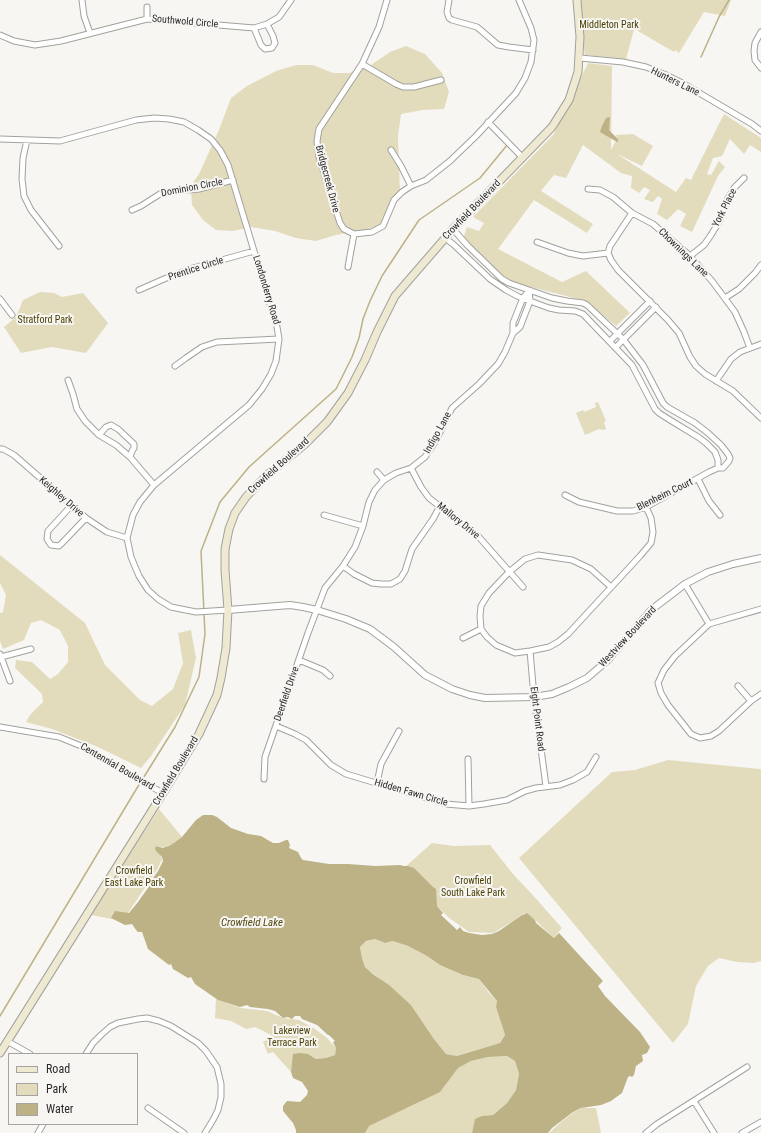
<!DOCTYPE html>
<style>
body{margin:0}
#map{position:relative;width:761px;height:1133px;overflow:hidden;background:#f7f6f3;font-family:"Roboto Condensed",sans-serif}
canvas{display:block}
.legend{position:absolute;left:8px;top:1053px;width:130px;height:72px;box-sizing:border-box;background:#f7f6f3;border:1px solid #a5a4a2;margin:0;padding:5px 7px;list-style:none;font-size:12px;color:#2b2a29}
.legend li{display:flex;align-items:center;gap:8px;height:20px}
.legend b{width:20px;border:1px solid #a5a4a2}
</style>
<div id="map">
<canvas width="761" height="1133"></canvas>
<ul class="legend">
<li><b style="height:5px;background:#eee9d0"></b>Road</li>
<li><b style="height:11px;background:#e2dcbd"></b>Park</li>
<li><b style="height:11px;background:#bcb285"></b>Water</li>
</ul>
</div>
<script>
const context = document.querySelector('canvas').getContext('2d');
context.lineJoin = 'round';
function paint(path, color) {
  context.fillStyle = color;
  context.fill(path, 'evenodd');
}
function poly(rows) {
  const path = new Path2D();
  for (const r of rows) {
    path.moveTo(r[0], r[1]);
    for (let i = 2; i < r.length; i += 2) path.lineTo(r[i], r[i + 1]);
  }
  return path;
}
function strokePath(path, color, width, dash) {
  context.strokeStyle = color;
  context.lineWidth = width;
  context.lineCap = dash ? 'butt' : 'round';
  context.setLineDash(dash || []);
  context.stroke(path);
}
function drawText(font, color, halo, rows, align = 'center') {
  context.font = font + ' "Roboto Condensed",sans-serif';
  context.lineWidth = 4;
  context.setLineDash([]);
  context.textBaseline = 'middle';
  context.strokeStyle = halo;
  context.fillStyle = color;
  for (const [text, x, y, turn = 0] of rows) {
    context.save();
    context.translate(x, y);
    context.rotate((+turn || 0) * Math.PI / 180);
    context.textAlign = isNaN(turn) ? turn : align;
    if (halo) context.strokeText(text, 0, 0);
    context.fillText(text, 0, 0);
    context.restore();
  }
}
paint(poly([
 [581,0,731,0,725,16,704,12,679,53,675,50,674,52,638,31,637,28,635,26,626,59,585,55,584,49],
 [406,46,425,54,442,73,449,92,444,109,423,110,401,114,398,136,400,191,392,210,382,226,363,230,336,235,316,241,296,238,275,231,251,227,233,231,216,230,203,220,192,205,191,191,194,181,199,174,219,130,231,98,247,86,276,71,296,65,313,65,333,73,349,73,371,65,390,52],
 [588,63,612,66,611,150,615,142,617,142,618,140,616,135,633,134,653,146,642,166,617,154,676,192,686,178,691,180,724,114,761,138,761,152,750,145,744,154,730,139,722,156,713,158,707,174,711,175,719,161,725,167,718,176,692,232,680,226,686,214,678,209,667,220,657,214,662,199,658,196,653,202,644,199,650,190,644,187,639,193,631,188,632,176,621,173,583,145,566,178,554,175,541,191,593,224,587,233,534,200,498,249,562,282,586,271,630,313,616,326,586,301,507,281,463,239,467,227,479,231,484,223,473,217,554,134],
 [40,292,54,293,62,297,83,293,108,323,86,353,52,347,21,353,4,327,16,317,23,300],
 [598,402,606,421,604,422,606,429,604,430,599,429,585,435,576,413,583,410,584,412,596,407,595,403],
 [0,555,85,623,105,665,140,700,152,706,173,689,183,663,178,633,191,630,196,658,185,705,151,756,141,768,98,747,52,729,26,722,30,715,43,702,42,694,15,668,16,660,32,662,50,679,58,674,68,662,68,646,60,630,41,620,31,623,24,640,3,649,0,641,0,613,3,612,6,595,0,583],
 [668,760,760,769,761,770,761,961,754,963,737,962,719,958,708,966,696,986,688,1024,673,1043,519,858,612,772,635,770],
 [159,809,182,837,166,848,156,846,155,848,160,855,162,859,158,868,128,913,123,914,115,912,112,919,91,915,101,898],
 [432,843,454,846,490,845,513,874,530,892,562,928,554,938,535,920,527,914,524,913,513,921,493,933,469,932,448,917,433,902,405,867],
 [375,939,385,943,393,941,408,946,427,956,440,965,463,975,479,979,489,993,497,1001,496,1007,505,1035,500,1043,457,1056,446,1054,434,1039,411,1005,365,967,362,958,360,947,366,941],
 [216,999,241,1008,267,1011,283,1018,299,1020,315,1029,326,1037,336,1048,335,1055,326,1058,316,1059,308,1054,294,1054,291,1072,273,1052,268,1054,263,1042,273,1036,255,1027,246,1029,231,1021,215,1018],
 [507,1056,515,1061,519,1074,516,1090,507,1103,493,1115,482,1116,473,1129,472,1133,365,1133,368,1126,421,1101,449,1079,457,1068,471,1061,488,1057],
 [582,1108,596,1108,601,1133,549,1133,561,1122,574,1112]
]), '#e2dcbd');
paint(poly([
 [610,117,609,130,618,139,618,142,617,142,600,132,602,126,606,118],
 [203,815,212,815,217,817,231,828,248,834,261,836,273,843,279,843,286,840,288,840,290,845,289,848,298,852,301,858,303,860,329,864,348,864,375,866,400,865,404,866,408,866,414,868,433,887,436,889,437,906,443,913,441,915,457,930,460,927,463,931,469,933,482,935,492,934,499,931,522,915,527,913,535,920,536,923,554,938,559,933,603,981,598,986,605,996,640,1032,650,1047,647,1053,642,1055,643,1061,636,1066,634,1075,632,1077,630,1076,628,1077,622,1093,611,1101,601,1105,581,1108,573,1112,552,1128,548,1133,472,1133,475,1119,482,1116,493,1115,507,1103,516,1090,519,1074,515,1061,507,1056,488,1057,471,1061,458,1068,440,1092,369,1126,365,1133,296,1133,296,1130,293,1123,283,1111,283,1106,287,1101,300,1102,307,1095,308,1091,302,1082,293,1078,291,1072,293,1054,299,1053,308,1054,316,1059,326,1058,335,1055,336,1048,333,1042,335,1041,329,1035,328,1035,317,1025,302,1019,300,1016,295,1016,292,1019,288,1017,283,1018,275,1011,268,1009,250,1007,247,1005,240,1007,218,1000,195,984,191,977,188,978,173,969,171,964,169,965,148,949,142,932,138,932,136,930,132,924,125,925,111,918,115,911,129,913,138,902,150,885,151,881,158,871,163,861,162,857,156,851,155,848,156,846,163,848,169,846,175,842,182,837,196,820],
 [375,939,385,943,393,941,408,946,427,956,440,965,463,975,479,979,497,1001,496,1007,505,1035,500,1043,457,1056,446,1054,434,1039,411,1005,389,985,374,975,365,967,362,958,360,947,366,941]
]), '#bcb285');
strokePath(poly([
 [701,57,719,17,729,0],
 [142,780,175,727,199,677,205,634,201,551,220,502,249,467,336,389,352,357,359,338,363,319,370,301,382,276,419,220,480,178,508,144],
 [0,1016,140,783]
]), '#bcb285', 1.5);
const minor = poly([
 [82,0,84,16,90,33],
 [387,0,379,27,362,64,319,129,317,141,319,157,340,223,344,229,354,234,372,232,383,226,394,200,402,192,411,186,426,180,450,161,476,136,516,93,525,78,531,62,534,40,531,28,519,0],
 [449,0,447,12,449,18,452,20,477,27,498,45,509,47,533,50],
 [147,7,147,19],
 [254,28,261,45,265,49,272,48,275,43,273,36,267,24],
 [761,32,755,43,754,51,755,60,761,68],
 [0,35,14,41,35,45,61,41,147,19,254,28,267,24,279,17,291,0],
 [580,58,623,62,646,67,666,75,684,84,752,124,761,131],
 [362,64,396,84,403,87,414,87,441,80],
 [488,122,523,158],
 [0,139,60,141,136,120,154,118,169,119,184,122,198,130,211,139,220,150,228,165,277,327,279,339,276,361,271,374,262,389,249,405,154,485,140,502,133,515,127,538,131,557,139,576,148,590,158,599,171,607,196,612,228,610],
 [27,140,23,158,22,179,24,196,31,210,59,246],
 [391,150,401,166,411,186],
 [588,189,600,190,613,197,632,213,653,224,690,256,712,281,735,312,744,332,750,348],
 [132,210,141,206,163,192,199,189,233,180],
 [632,213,610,246,608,253,611,260,618,270,668,320,679,333,690,357,696,366,705,374,733,391,761,418],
 [453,229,467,245,502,279,509,283,552,298,567,301,583,303,587,305,623,339,643,365,663,403,667,407,695,423,708,433,721,445,728,454,730,458,729,461,723,468,718,468,709,472,646,507,633,511,617,511,579,502,565,495],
 [445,238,453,244,490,279,506,290,519,297,549,308,559,310,575,311,583,314,632,365,655,409,659,413,670,420,698,437,706,443,715,452,718,460,718,468],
 [537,242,568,253,583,256,608,253],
 [690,256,704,245,711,235,720,220,727,200,734,188,744,178],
 [348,267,354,234],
 [139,290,164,279,193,268,254,251],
 [725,298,739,289,755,273,761,265],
 [0,299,12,315],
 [610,341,650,301],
 [616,347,656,307],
 [175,366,186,358,202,347,217,342,279,339],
 [68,380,73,394,77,409,85,421,99,435,116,445,130,457,154,485],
 [716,381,731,359,740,352,761,344],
 [99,435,106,427,111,425,118,429,134,444,134,448,132,451,130,457],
 [0,449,3,449,14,455,86,518,107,532,127,538],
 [411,468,421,487,429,498,478,536,523,587],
 [377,472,384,480],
 [698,479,709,501,720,515],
 [71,506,48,531,47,539,51,545,59,546,63,542,86,518],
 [324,515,363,526],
 [343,566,354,574,372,583,381,584,391,584,400,579,405,571,412,549,433,519,440,506],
 [685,584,709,624],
 [611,587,591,569,572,560,538,555,525,559,509,572,489,593,481,606,480,616,481,629,487,637,496,645,515,653,530,651,549,647,558,642,568,634,640,556,651,543,653,532,651,518,646,507],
 [761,609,709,624,675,656,664,670,658,683,661,693,668,705,691,734,700,738,711,736,719,731,751,701,761,694],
 [463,638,481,629],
 [530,651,534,697,546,786],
 [0,654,10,681],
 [1,657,31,649],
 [299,660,323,670,330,676],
 [738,686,751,701],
 [276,726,295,734,306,740,331,765,346,774,446,804,469,806,484,804,507,800,525,791,536,788,560,785,573,780,587,772,596,757],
 [0,727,59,737,86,748,135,778,163,793],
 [468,759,469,806],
 [264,779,265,757,308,633,325,588,343,566,355,547,363,526,369,502,375,490,384,480,396,473,411,468,425,457,435,442,452,408,479,384,498,364,505,352,513,333,513,323,523,298,529,291,530,301,520,327,513,333],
 [377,783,381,764,399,731],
 [7,1041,30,1054],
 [86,1054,93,1043,101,1035,110,1027,118,1023,138,1019,147,1018,159,1021,171,1026,198,1043,206,1051,217,1067,221,1084,221,1097,218,1110,213,1120,205,1133],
 [694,1101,714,1133],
 [148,1108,184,1133],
 [38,1133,43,1124],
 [646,1133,657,1124,747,1067],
 [742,1133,761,1122]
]);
const tertiary = poly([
 [228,610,290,605,303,607,317,610,346,619,370,629,394,647,425,675,452,689,470,695,485,698,534,697,552,694,569,687,587,678,608,660,651,610,685,584,708,572,733,564,761,558]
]);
const secondary = poly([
 [0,1053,163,793,199,734,217,695,221,678,226,648,228,610,225,570,225,549,229,529,235,513,246,497,267,475,305,444,327,422,348,393,365,360,377,332,395,296,453,229,552,127,569,100,578,72,580,37,577,0]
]);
strokePath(minor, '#a1a19e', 7);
strokePath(tertiary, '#a1a19e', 8);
strokePath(secondary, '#a1a19e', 9);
strokePath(minor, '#fff', 5);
strokePath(tertiary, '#fff', 6);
strokePath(secondary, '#eee9d0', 7);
drawText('10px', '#2b2a29', '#f7f6f3', [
 ["Southwold Circle",185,22,5],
 ["Hunters Lane",675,82,26],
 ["Bridgecreek Drive",327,179,75],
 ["Dominion Circle",192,188,-11],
 ["York Place",725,208,-63],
 ["Crowfield Boulevard",472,210,-46],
 ["Chownings Lane",683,253,44],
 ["Prentice Circle",196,269,-18],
 ["Londonderry Road",266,290,73],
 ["Indigo Lane",438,433,-61],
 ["Crowfield Boulevard",279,466,-42],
 ["Blenheim Court",665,495,-26],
 ["Keighley Drive",61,497,41],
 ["Mallory Drive",458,521,39],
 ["Westview Boulevard",628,637,-47],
 ["Deerfield Drive",287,694,-71],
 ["Eight Point Road",537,719,83],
 ["Centennial Boulevard",117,767,30],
 ["Crowfield Boulevard",176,771,-59],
 ["Hidden Fawn Circle",411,793,16]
]);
drawText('10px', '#4a4004', '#f7f6f3', [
 ["Middleton Park",609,25],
 ["Stratford Park",45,320],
 ["Crowfield",134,871],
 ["East Lake Park",134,883],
 ["Crowfield",473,881],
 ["South Lake Park",473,893],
 ["Lakeview",292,1031],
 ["Terrace Park",292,1043]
]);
drawText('italic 11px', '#544a12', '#f7f6f3', [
 ["Crowfield Lake",252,923]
]);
</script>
